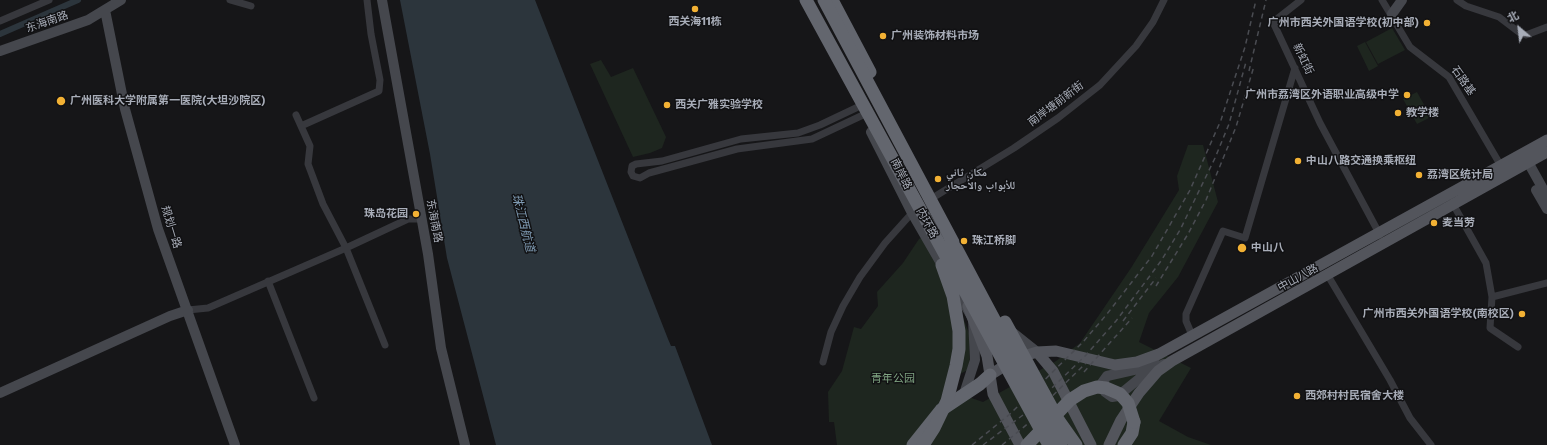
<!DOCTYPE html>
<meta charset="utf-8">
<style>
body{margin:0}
#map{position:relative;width:1547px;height:445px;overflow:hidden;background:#161618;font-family:"Work Sans","Noto Sans SC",sans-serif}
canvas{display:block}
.north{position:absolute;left:1499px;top:8px;width:40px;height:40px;-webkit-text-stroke:3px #111113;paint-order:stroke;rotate:332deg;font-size:11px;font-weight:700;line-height:16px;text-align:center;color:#a8adb8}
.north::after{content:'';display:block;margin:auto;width:14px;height:18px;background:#a8adb8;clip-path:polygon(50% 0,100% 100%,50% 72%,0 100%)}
</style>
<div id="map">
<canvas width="1547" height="445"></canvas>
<div class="north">北</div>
</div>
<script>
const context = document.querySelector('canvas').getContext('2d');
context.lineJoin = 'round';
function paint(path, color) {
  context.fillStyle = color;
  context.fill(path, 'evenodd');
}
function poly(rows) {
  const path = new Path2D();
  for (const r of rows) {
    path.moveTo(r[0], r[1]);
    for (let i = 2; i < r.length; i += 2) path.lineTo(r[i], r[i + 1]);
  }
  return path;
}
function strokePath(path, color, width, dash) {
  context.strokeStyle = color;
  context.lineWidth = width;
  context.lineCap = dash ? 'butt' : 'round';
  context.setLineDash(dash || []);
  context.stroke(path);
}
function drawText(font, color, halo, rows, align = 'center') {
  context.font = font + ' "Work Sans","Noto Naskh Arabic","Noto Sans SC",sans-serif';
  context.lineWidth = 3;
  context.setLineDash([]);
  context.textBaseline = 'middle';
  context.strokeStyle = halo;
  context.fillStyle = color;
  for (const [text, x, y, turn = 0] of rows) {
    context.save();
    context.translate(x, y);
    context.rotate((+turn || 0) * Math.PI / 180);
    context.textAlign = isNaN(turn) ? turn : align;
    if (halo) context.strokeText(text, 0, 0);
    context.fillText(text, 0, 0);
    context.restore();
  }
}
paint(poly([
 [1392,28,1405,50,1378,64,1366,42],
 [1365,42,1378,66,1369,71,1357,46],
 [601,60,611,77,633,68,666,137,662,148,650,153,633,157,590,64],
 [1417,92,1431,117,1417,124,1403,99],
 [1188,145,1203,145,1218,202,1178,277,1149,313,1139,342,1191,368,1159,421,1188,437,1211,445,837,445,834,422,829,422,828,392,842,371,854,327,861,329,878,306,877,292,903,263,919,239,922,237,953,292,969,333,970,369,960,374,954,392,983,402,1056,361,1080,343,1131,268,1179,190,1177,176]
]), '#1e261f');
paint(poly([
 [400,0,535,0,668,339,671,346,675,346,712,445,496,445,447,258,430,154]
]), '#2c353c');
strokePath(poly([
 [0,34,78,0]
]), '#2c353c', 6);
strokePath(poly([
 [230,0,251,6],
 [1301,0,1273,22,1320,123,1380,235],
 [1382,0,1410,47,1449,77,1501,166],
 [1457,0,1466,6,1499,17,1520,33,1526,35,1547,27],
 [0,21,49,0],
 [858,107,820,125,798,133,741,139,662,161,636,164,632,166,631,172,633,176,640,178,649,173,737,149,812,139,863,115],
 [296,115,310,146,308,164,323,204,346,248,385,345],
 [301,126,379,91,380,80,371,34,367,0],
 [934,197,1014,148,1058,118,1100,85,1136,46,1153,22,1164,0],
 [1453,204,1486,263,1492,297,1490,328,1518,347],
 [1327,274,1390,380,1410,418,1431,445],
 [268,281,314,398],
 [1492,297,1547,283],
 [188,310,208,308,346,248,408,219,422,219],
 [1192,335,1186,321,1186,314,1223,231,1245,238,1295,68],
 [823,362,831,332,843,306,860,277,885,243,912,213]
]), '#37383d', 7);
strokePath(poly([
 [382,0,428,254,441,348,465,445],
 [105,10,125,109,158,229,235,445],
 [1392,14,1402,0],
 [0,51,88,20,121,0],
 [871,132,912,213,973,319,975,360,964,394],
 [1521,159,1528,162,1547,196],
 [1536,190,1547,209],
 [1012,332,1037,352],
 [1155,358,1138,369,1107,376,1102,383,1105,392,1112,397,1118,396,1146,373,1164,364],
 [0,393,170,316,188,310]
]), '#45474d', 10);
strokePath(poly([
 [968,306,987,356,993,394,1020,445],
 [1037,352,1053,371,1091,445],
 [990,375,1017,358,1037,352,1056,351,1115,365,1137,362,1159,354,1547,140],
 [1109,445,1121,420,1139,393,1158,371,1172,361,1547,152]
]), '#53555c', 11);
strokePath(poly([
 [832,0,870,72],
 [913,445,941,410,980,384,990,375],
 [1124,445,1132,433,1134,422]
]), '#63666e', 13);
strokePath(poly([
 [1249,71,1266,0],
 [1156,286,1188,234,1206,200,1236,127,1254,66],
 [1123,321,1156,278],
 [1084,372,1132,318],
 [1040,408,1086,363],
 [972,445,1010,414,1083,342,1107,314,1152,256,1190,190,1221,120,1245,47,1256,0],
 [983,445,1027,412,1086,355,1116,321,1161,261,1180,230,1215,158,1229,124,1246,62],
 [1002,445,1048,407]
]), '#4a4c52', 1.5, [5, 4]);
strokePath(poly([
 [806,0,1049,445],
 [824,0,1061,445],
 [1005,322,1059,421,1076,445],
 [923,445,934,428,947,401,956,366,959,349,959,331,953,296,942,265],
 [1027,445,1070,400,1084,391,1097,387,1106,388,1120,394,1128,403,1134,422]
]), '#63666e', 13);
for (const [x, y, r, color] of [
 [695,9,4,"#f2b134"],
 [1427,23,4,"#f2b134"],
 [883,36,4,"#f2b134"],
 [1407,95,4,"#f2b134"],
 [61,101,5,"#f2b134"],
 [667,105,4,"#f2b134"],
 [1398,113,4,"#f2b134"],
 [1298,161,4,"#f2b134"],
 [1419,175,4,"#f2b134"],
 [938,179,4,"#f2b134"],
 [416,214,4,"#f2b134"],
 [1434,223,4,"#f2b134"],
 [964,241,4,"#f2b134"],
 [1242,248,5,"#f2b134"],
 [1522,314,4,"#f2b134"],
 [1297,396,4,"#f2b134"]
]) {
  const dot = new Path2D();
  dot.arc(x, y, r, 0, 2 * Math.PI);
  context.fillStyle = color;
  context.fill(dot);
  strokePath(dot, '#111113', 1.5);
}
drawText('11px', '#a8adb8', '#111113', [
 ["东海南路",47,22,-19],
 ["新虹街",1303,59,65],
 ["石路基",1463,81,55],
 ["南岸塘前新街",1056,104,-37],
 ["南岸路",901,174,63],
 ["东海南路",434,221,79],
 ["内环路",927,223,61],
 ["规划一路",171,227,73],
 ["中山八路",1298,278,-29]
]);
drawText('bold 11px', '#a8adb8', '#111113', [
 ["西关海11栋",695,22,"center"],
 ["广州市西关外国语学校(初中部)",1419,23,"right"],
 ["广州装饰材料市场",891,36],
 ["广州市荔湾区外语职业高级中学",1399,95,"right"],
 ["广州医科大学附属第一医院(大坦沙院区)",70,101],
 ["西关广雅实验学校",675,105],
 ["教学楼",1406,113],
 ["中山八路交通换乘枢纽",1306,161],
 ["مكان ثاني",946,173],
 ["للأبواب والأحجار",946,186],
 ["荔湾区统计局",1427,175],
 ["珠岛花园",408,214,"right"],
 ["麦当劳",1442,223],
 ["珠江桥脚",972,241],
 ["中山八",1251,248],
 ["广州市西关外国语学校(南校区)",1514,314,"right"],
 ["西郊村村民宿舍大楼",1305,396]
], 'left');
drawText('11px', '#7fa381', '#111113', [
 ["青年公园",893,379]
]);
drawText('italic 12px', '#7f9bb3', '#111113', [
 ["珠江西航道",523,223,76]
]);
</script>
